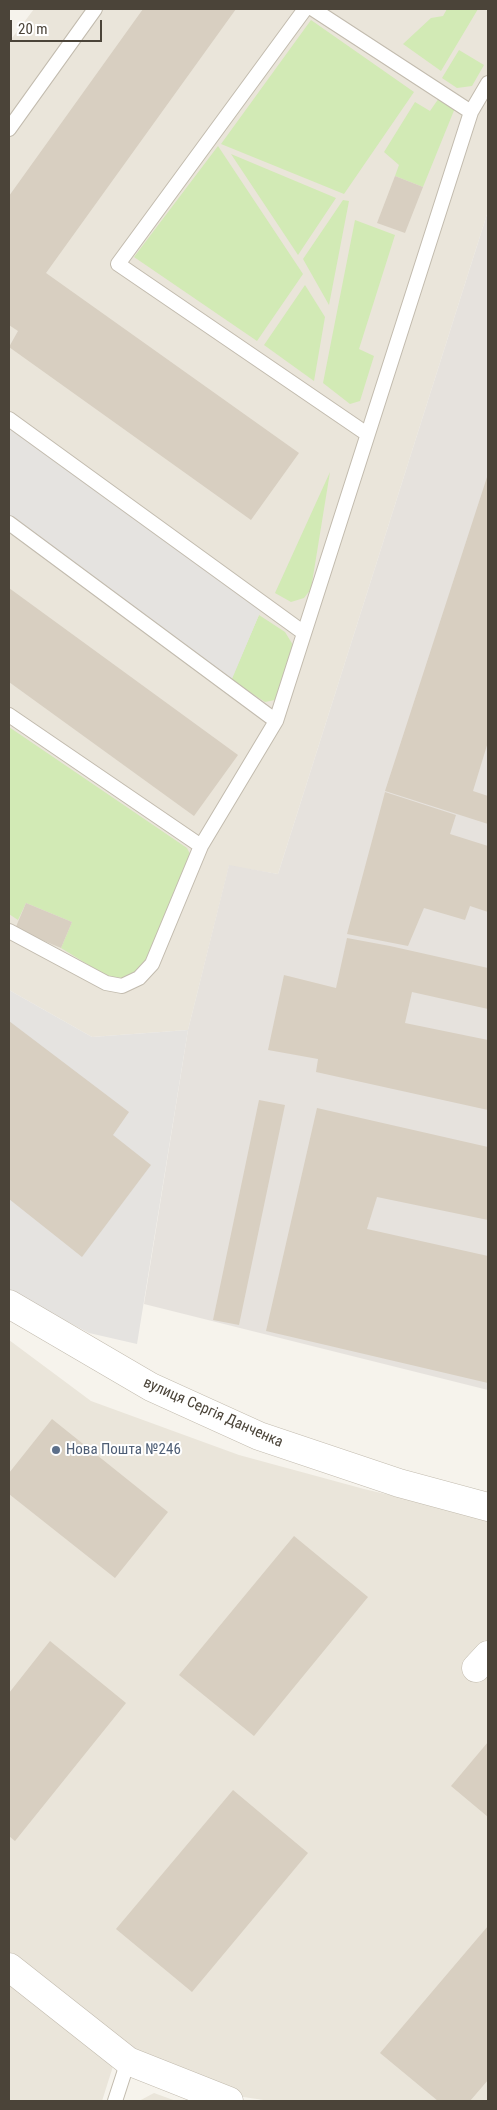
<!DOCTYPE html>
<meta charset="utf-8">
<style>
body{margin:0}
#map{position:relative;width:497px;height:2110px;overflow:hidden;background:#f6f3ec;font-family:"Roboto Condensed",sans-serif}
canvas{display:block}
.frame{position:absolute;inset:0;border:10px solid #4b4439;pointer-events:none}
.scale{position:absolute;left:10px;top:20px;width:92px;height:22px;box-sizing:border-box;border:2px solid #4b4439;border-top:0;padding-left:6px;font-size:15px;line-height:18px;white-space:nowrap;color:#4b4439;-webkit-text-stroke:4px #fff;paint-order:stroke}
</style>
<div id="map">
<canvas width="497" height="2110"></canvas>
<div class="frame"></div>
<div class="scale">20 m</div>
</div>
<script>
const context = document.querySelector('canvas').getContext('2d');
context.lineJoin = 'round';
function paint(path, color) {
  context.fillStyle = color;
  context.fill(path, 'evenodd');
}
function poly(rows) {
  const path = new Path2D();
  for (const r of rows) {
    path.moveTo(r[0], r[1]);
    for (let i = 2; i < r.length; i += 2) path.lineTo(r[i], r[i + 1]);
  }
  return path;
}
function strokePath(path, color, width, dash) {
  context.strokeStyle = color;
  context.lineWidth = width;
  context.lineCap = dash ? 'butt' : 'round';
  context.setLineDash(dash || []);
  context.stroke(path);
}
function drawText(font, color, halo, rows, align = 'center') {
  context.font = font + ' "Roboto Condensed",sans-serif';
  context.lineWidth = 4;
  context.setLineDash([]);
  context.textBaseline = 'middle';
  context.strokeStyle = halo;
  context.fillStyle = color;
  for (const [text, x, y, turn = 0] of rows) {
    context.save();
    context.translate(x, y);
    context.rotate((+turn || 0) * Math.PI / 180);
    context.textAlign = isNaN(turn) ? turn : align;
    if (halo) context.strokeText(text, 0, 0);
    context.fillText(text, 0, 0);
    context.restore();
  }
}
paint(poly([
 [34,9,488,9,488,211,278,874,229,866,188,1030,92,1037,9,990,9,42],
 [9,1340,91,1401,239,1455,364,1489,488,1518,488,2101,270,2101,237,2096,171,2068,121,2041,102,2101,9,2101],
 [154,2093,176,2101,139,2101]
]), '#eae5da');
paint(poly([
 [488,211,488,1390,144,1304,188,1030,229,865,278,874]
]), '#e6e2dd');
paint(poly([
 [447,9,478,9,441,71,403,44,431,18,443,16],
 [311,20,414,92,344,194,221,144],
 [459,50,484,65,472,86,457,88,442,78],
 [439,98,455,108,423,187,395,176,399,165,384,152,415,102,430,111],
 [218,146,303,274,257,341,134,257],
 [231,154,336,198,298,255],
 [343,200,349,201,329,305,303,259],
 [355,220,395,235,359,349,374,356,360,401,350,404,323,383],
 [305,285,325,317,314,381,264,345],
 [330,472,311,589,304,598,291,602,275,593],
 [259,615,285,632,293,645,275,700,265,702,231,680],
 [9,727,187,848,191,856,147,960,134,973,124,978,108,977,61,948,72,922,26,903,18,920,9,914]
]), '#d2eab5');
paint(poly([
 [9,419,264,603,229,686,9,523],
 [9,990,92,1037,188,1030,137,1344,89,1333,9,1291]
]), '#e5e3e0');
paint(poly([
 [143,9,236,9,46,273,299,453,251,520,9,347,18,331,9,325,9,196],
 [395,176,423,187,405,233,377,223],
 [488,474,488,742,473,791,488,796,488,824,385,791],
 [9,588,238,755,194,816,9,682],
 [385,792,456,815,450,834,488,846,488,912,470,906,465,920,424,908,408,946,347,934],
 [26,903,72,922,61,948,15,929],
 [347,938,390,946,488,968,488,1009,412,992,405,1023,488,1040,488,1110,316,1072,318,1059,268,1050,284,975,336,988],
 [9,1021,129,1112,113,1135,151,1165,82,1257,9,1199],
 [259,1100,285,1105,239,1325,213,1320],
 [317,1108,488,1147,488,1220,377,1197,367,1229,488,1256,488,1383,266,1331],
 [52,1419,168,1512,115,1578,9,1494,9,1473],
 [294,1536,368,1597,254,1736,179,1675],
 [50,1641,126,1703,15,1841,9,1836,9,1693],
 [488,1742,488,1817,451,1786],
 [233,1790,308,1853,192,1992,116,1929],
 [488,1926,488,2080,470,2101,438,2101,380,2053]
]), '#d8cfc1');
const lane = poly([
 [305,9,118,264,367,434],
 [313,9,471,112],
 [9,129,95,9],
 [9,419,304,633],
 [9,523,276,721],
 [9,715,201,846],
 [9,931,106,983,122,986,139,978,152,964,201,846,276,721,471,112,488,83],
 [115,2101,128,2061]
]);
const street = poly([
 [9,1304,151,1387,259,1436,399,1483,488,1507],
 [476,1668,488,1655],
 [9,1967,128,2061,229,2101]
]);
strokePath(lane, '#c2bbae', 16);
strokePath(street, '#c2bbae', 29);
strokePath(lane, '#fff', 14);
strokePath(street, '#fff', 28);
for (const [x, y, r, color] of [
 [56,1450,5,"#5c6f8a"]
]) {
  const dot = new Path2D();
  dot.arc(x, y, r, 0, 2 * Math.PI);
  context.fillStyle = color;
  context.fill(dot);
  strokePath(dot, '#fff', 2);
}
drawText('15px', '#4b4439', '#fff', [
 ["вулиця Сергія Данченка",213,1413,24]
]);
drawText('15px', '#4e5e75', '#fff', [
 ["Нова Пошта №246",66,1450]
], 'left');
</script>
